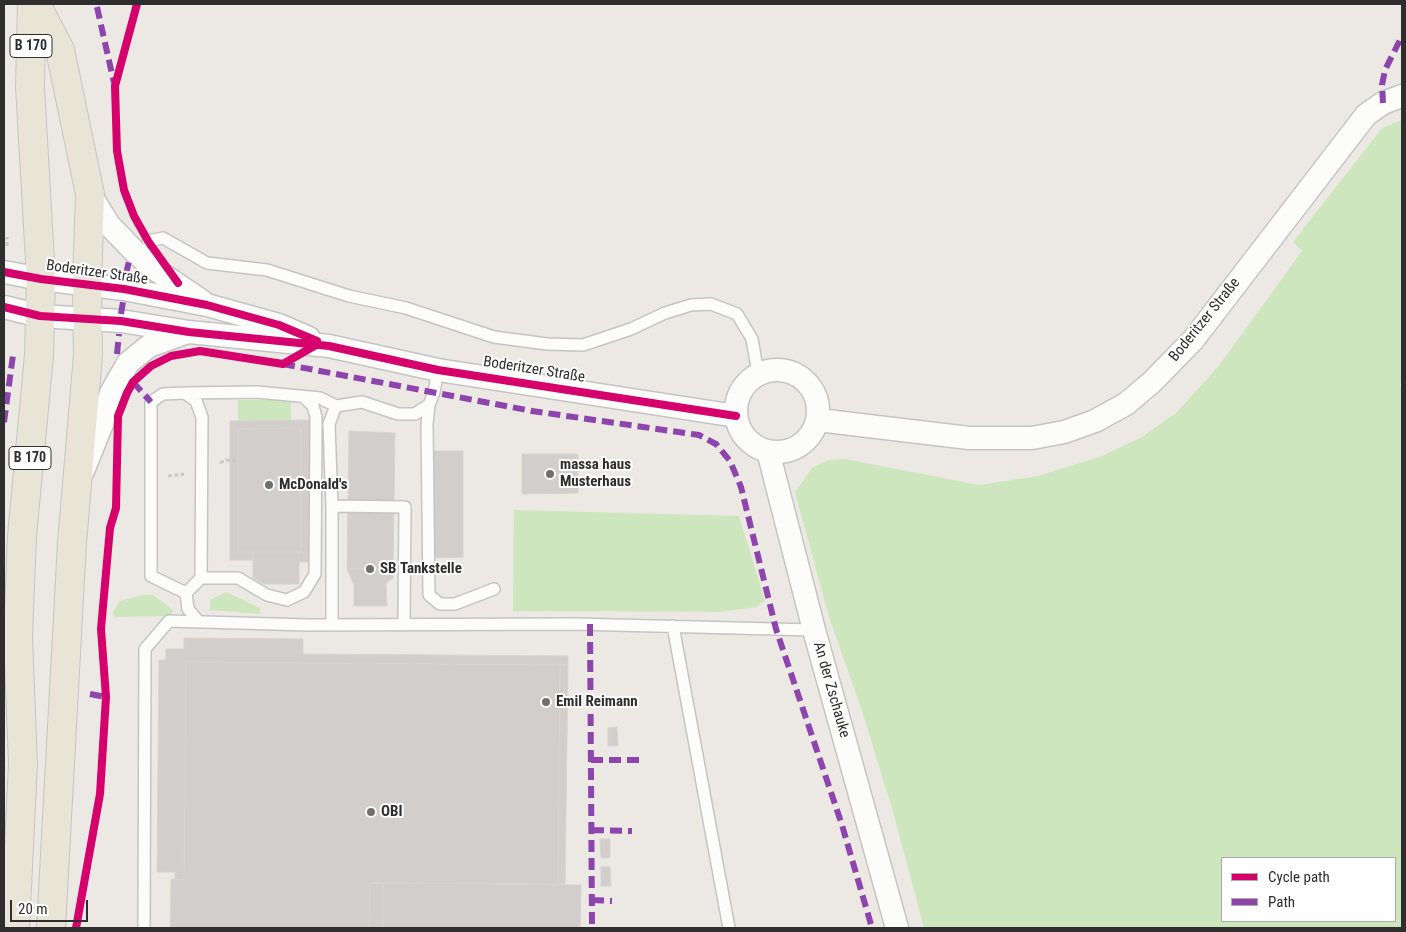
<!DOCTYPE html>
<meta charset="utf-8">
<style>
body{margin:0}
#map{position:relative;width:1406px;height:932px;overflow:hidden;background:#ece8e4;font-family:"Roboto Condensed",sans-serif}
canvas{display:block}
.frame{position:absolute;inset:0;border:5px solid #2e2e2e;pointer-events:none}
.legend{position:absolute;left:1221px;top:857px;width:175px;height:65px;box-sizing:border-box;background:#fff;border:1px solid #ababab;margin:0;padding:6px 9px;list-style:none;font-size:15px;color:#2e2e2e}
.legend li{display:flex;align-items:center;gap:10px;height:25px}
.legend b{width:25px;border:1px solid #ababab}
.scale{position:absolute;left:10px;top:900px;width:78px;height:22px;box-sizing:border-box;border:2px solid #2e2e2e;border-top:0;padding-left:6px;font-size:15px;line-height:18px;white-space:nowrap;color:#2e2e2e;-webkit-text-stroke:4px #fff;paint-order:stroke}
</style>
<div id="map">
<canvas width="1406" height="932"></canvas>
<div class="frame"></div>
<ul class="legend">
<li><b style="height:6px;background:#d6006c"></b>Cycle path</li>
<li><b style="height:6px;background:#8e44ad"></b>Path</li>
</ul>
<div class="scale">20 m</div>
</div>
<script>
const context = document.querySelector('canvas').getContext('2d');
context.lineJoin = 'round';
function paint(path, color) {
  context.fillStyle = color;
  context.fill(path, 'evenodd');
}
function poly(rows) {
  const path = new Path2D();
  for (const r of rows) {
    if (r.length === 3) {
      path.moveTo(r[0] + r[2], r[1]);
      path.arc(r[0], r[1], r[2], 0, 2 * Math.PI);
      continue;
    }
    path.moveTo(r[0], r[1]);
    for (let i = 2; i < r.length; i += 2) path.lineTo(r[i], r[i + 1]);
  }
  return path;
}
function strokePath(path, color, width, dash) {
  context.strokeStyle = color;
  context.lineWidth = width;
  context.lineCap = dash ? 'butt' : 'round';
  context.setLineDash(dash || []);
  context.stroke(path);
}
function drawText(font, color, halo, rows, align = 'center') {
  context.font = font + ' "Roboto Condensed",sans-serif';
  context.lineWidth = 4;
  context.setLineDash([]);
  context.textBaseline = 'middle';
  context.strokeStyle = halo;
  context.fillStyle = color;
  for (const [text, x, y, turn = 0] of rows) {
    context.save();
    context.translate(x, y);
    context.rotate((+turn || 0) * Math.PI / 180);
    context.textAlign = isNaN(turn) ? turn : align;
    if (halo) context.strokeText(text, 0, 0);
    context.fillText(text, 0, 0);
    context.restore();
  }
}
paint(poly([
 [1402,120,1402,377,1400,385,1402,390,1402,928,924,928,894,815,862,711,829,617,795,492,812,468,829,460,845,459,979,485,1038,476,1102,456,1142,437,1176,413,1218,367,1302,251,1293,242,1382,128],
 [1395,858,1395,921,1222,921,1222,858],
 [238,400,291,400,291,428,238,429],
 [514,510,739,516,765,601,756,607,720,612,513,611],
 [226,592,260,608,260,614,210,610,210,600],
 [142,595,153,595,173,610,171,616,114,617,113,612,120,601]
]), '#cee6be');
const building = poly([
 [311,420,311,562,299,562,299,552,301,552,301,428,238,429,238,552,253,552,254,560,230,560,230,421,311,420],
 [301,428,301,552,238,552,238,429,301,428],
 [349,431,395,433,393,568,347,569,349,431],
 [434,451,463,451,463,557,434,558,434,451],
 [522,454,578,454,578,493,522,494,522,454],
 [253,552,299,552,299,584,264,584,253,578,253,552],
 [393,568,393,578,386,583,387,606,354,606,354,585,347,569,393,568],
 [184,638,303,639,303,654,568,656,568,665,186,662,184,880,175,880,175,872,157,872,159,660,166,660,166,649,184,649,184,638],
 [186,662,560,665,558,884,370,883,369,928,170,928,171,879,184,880,186,662],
 [560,665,568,665,565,884,558,884,560,665],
 [617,727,618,746,608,746,608,728,617,727],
 [600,839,610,839,610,858,601,858,600,839],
 [601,867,610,867,611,886,601,886,601,867],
 [370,883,383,883,383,928,369,928,370,883],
 [383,883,581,885,580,928,383,928,383,883]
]);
paint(building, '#d1cecb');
strokePath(building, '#d7d4d0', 1);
const service = poly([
 [148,241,163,238,207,263,267,270,349,296,406,308,494,337,547,344,583,345,631,329,665,313,691,305,711,304,737,314,752,339,758,373],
 [438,370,434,392,429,405,427,424,429,595,440,604,455,604,494,589],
 [185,393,196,401,202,417,201,578,186,593,151,576,151,402,163,394,185,393,257,392,320,398,336,406,362,402,398,414,415,414,429,405],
 [332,506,405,507,404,624],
 [201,578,238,578,267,595,287,600,304,592,315,574,316,417,313,406,304,397],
 [186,593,188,609,199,622],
 [332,625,332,506,329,424,336,406],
 [673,626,729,928],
 [144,928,145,649,169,621,308,625,575,624,814,630]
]);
const minor = poly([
 [90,194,109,225,136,253,156,270,202,301],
 [4,272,41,279,124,289,207,305,279,325,309,338],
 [4,307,40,316,121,321,189,332,329,346,438,370,736,416],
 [777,411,41],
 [818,420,969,438,1032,438,1064,432,1095,421,1126,404,1152,382,1193,340,1366,115,1383,103,1402,96],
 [768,451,814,630,897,928],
 [83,471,102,424,111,393,128,363,149,346,188,332]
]);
const primary = poly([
 [36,4,60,50,90,194,87,284,88,355,72,543,51,928],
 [15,928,23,764,18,637,22,536,39,355,40,316,41,279,30,87,32,4]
]);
strokePath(service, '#c5c4c5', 14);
strokePath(minor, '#c5c4c5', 25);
strokePath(primary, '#c6c5c4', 30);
strokePath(poly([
 [7,246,7,237],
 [220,463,226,460,237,461],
 [168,476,184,474]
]), '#c9c9c8', 3, [4, 2.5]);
strokePath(service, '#fcfcfb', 11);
strokePath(minor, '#fcfcfb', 22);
strokePath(primary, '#e8e4d6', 28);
strokePath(poly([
 [97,7,114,83],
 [1383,103,1382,85,1385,70,1402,36],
 [126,274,129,261],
 [121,314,123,302],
 [117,354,119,334],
 [283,364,532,411,699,435,716,444,730,461,741,487,776,629,842,825,872,928],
 [133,382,151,402],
 [4,422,13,355],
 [590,624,592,928],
 [90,694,106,697,106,695],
 [591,760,640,760],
 [592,830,632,831],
 [592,900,612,901]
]), '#8e44ad', 6, [12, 6]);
strokePath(poly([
 [137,4,115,86,117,151,124,190,134,216,148,241,178,283],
 [4,272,41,279,124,289,207,305,279,325,317,341],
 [4,307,40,316,121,321,189,332,329,346,438,370,736,416],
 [76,928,100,794,106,697,101,629,110,528,116,508,118,416,127,393,133,382,151,366,171,356,200,351,283,364,316,345]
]), '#d6006c', 8);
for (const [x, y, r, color] of [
 [550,474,5,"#706f6e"],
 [269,485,5,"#706f6e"],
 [370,569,5,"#706f6e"],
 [546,702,5,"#706f6e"],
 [371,812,5,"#706f6e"]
]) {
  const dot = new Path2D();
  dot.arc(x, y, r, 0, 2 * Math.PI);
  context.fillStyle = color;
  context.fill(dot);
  strokePath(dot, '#fff', 2);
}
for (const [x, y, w] of [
 [31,46,42],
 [30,458,42]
]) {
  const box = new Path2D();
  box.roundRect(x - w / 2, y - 11.5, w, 23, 4);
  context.fillStyle = '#fff';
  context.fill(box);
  strokePath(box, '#2e2e2e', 1);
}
drawText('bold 14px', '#2e2e2e', null, [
 ["B 170",31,46],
 ["B 170",30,458]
]);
drawText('15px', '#2e2e2e', '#fff', [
 ["Boderitzer Straße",97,273,8],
 ["Boderitzer Straße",1205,320,-51],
 ["Boderitzer Straße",534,370,9],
 ["An der Zschauke",831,690,74]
]);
drawText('bold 15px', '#2e2e2e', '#fff', [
 ["massa haus",560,465],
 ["Musterhaus",560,482],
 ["McDonald's",279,485],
 ["SB Tankstelle",380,569],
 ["Emil Reimann",556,702],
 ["OBI",381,812]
], 'left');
</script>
